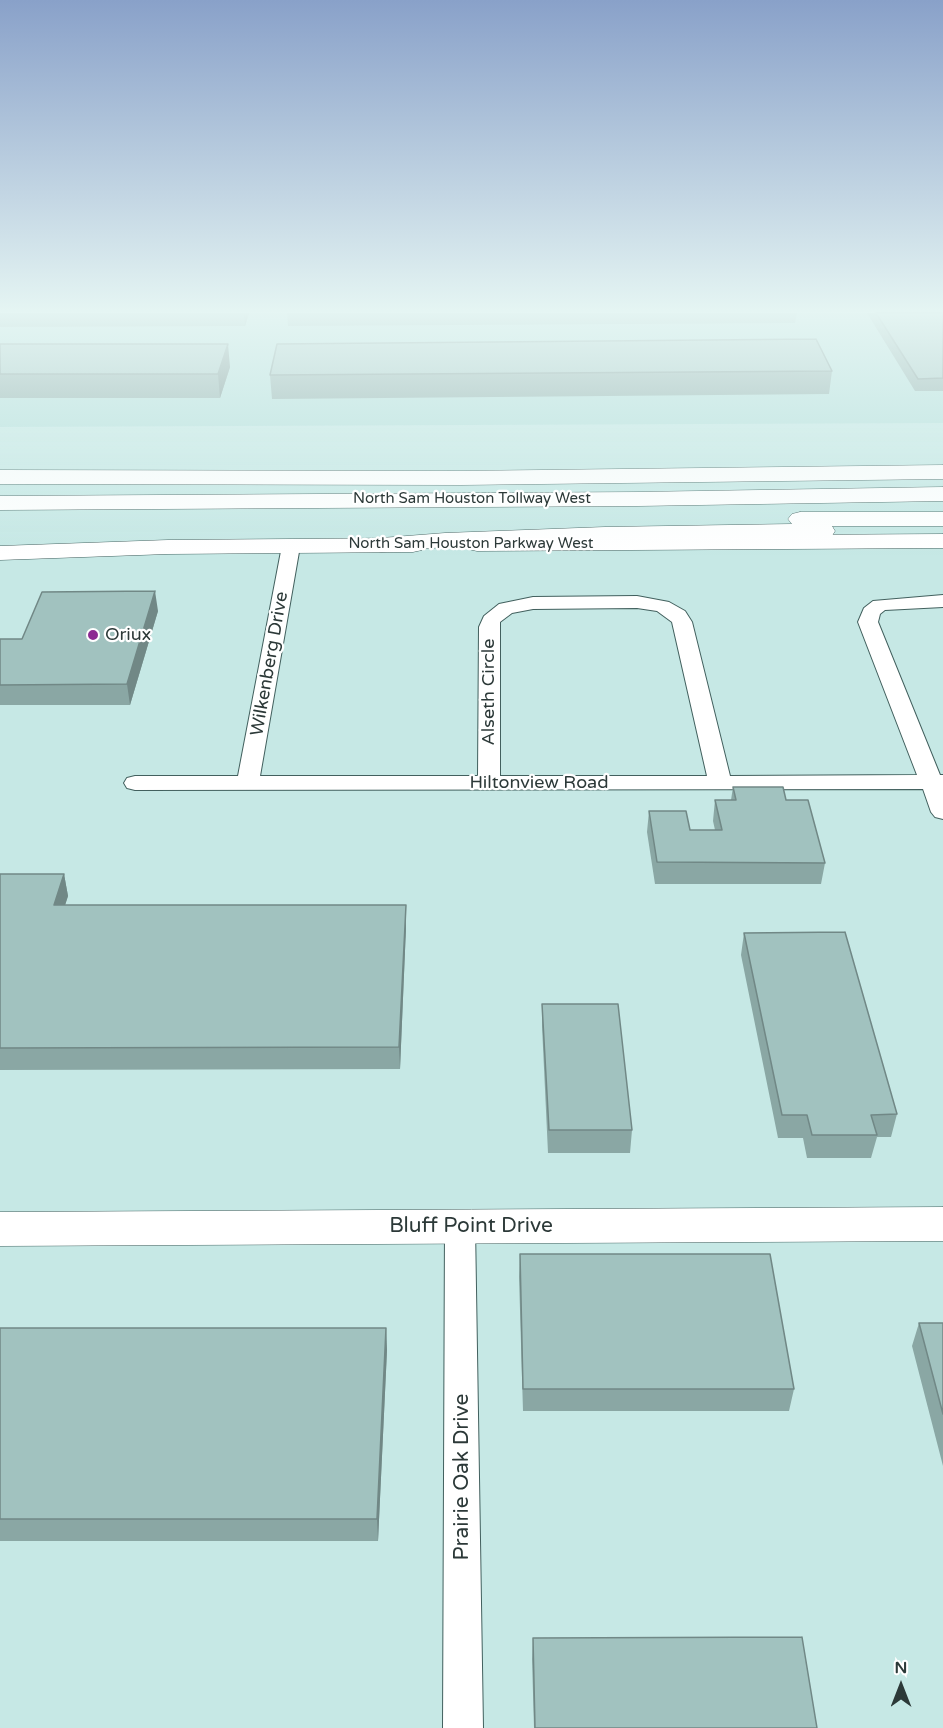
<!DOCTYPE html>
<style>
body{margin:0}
#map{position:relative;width:943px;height:1728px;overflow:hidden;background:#c6e8e5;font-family:"Varela Round",sans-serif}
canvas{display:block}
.north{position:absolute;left:871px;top:1656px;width:60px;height:60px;-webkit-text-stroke:4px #fff;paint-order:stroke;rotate:0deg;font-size:16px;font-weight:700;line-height:24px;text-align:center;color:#2c3938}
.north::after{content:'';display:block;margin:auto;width:21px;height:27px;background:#2c3938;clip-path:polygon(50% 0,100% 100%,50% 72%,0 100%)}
</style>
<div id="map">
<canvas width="943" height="1728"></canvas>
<div class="north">N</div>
</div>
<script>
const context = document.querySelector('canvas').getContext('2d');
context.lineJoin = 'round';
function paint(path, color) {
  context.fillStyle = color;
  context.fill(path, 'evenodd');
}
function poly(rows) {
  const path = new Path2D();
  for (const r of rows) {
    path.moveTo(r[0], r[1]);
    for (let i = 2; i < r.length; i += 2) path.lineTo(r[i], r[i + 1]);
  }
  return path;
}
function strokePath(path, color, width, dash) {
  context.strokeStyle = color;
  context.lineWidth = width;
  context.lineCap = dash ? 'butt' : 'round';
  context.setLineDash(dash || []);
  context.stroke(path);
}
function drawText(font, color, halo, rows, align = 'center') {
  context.font = font + ' "Varela Round",sans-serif';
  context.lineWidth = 4.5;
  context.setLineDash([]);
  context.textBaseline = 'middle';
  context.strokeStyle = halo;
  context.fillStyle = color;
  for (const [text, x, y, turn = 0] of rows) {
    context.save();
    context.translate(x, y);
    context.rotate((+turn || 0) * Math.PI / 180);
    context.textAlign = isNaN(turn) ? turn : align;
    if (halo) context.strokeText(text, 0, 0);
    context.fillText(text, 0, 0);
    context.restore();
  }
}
paint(poly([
 [0,313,943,313,943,423,0,427]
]), '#b3dfdb');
const street = poly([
 [291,541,297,542,300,546,260,776,478,776,479,627,484,616,499,604,533,597,637,596,669,602,685,611,692,622,730,776,917,775,858,622,864,608,873,601,943,595,943,607,885,610,880,614,878,622,940,775,943,775,943,819,935,817,931,812,923,789,135,790,127,788,124,783,127,778,135,776,238,776,282,546,285,542,291,541],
 [637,608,657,611,672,622,707,776,500,776,500,622,512,613,533,609,637,608],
 [460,1213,471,1217,475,1226,483,1728,443,1728,445,1226,449,1217,460,1213]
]);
const secondary = poly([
 [943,465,943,479,461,485,0,484,0,470,461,471,943,465],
 [943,534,943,548,477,551,468,549,465,544,468,539,477,537,943,534],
 [413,538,422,540,425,545,422,550,413,552,168,554,0,560,0,546,168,540,413,538],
 [943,1207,943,1241,0,1246,0,1212,943,1207]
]);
const highway = poly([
 [943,487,943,501,638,506,0,510,0,496,638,492,943,487],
 [800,512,943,512,943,526,832,526,835,531,832,536,823,538,605,541,445,547,381,552,372,550,369,545,372,540,381,538,445,533,605,527,792,524,788,519,792,514,800,512]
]);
strokePath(street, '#42605e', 2);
strokePath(secondary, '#42605e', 1);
strokePath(highway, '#42605e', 1);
paint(street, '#fff');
paint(secondary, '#fff');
paint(highway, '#fff');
paint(poly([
 [0,313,249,313,245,326,0,327],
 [287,313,797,313,795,323,288,326],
 [867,313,943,313,943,391,915,391],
 [0,344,230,367,220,398,0,398],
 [832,371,829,394,272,399,270,375],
 [158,611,130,705,0,705,0,639,22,639],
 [733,787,786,800,825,863,821,884,655,884,647,832,649,811,690,830,715,830,713,821,715,800,731,800],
 [0,874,64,874,68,896,65,905,406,927,400,1069,0,1070],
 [744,933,897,1114,891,1137,877,1137,871,1158,807,1158,803,1138,778,1138,741,955],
 [542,1004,632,1130,630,1153,548,1153,542,1026],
 [520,1254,794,1389,789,1411,523,1411,519,1277],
 [919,1323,943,1323,943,1466,912,1346],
 [0,1328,386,1328,387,1350,378,1541,0,1541],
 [533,1638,817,1728,534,1728,532,1659]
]), '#8aa7a4');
paint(poly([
 [244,313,249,313,245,326],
 [228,344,230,367,220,398,218,374],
 [155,591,158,611,130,705,127,684],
 [64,874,68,896,58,927,54,905],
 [406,905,406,927,400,1069,399,1047],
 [386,1328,387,1350,378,1541,377,1519]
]), '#718886');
const building = poly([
 [876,313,943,313,943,378,918,379,876,313],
 [816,339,832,371,270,375,277,344,816,339],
 [0,344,228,344,218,374,0,374,0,344],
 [155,591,127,684,0,685,0,639,22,639,42,592,155,591],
 [733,787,783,787,786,800,808,800,825,863,657,862,649,811,686,811,690,830,722,830,715,800,736,800,733,787],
 [0,874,64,874,54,905,406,905,399,1047,0,1048,0,874],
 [845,932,897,1114,871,1115,877,1135,812,1135,807,1115,782,1115,744,933,845,932],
 [542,1004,618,1004,632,1130,549,1130,542,1004],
 [520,1254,770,1254,794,1389,523,1389,520,1254],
 [919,1323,943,1323,943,1414,919,1323],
 [0,1328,386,1328,377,1519,0,1519,0,1328],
 [802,1637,817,1728,535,1728,533,1638,802,1637]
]);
paint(building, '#a1c2bf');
strokePath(building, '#718886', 1.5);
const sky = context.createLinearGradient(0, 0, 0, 555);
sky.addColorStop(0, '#89a1c9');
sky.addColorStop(0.56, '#e5f5f3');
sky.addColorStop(1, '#e5f5f300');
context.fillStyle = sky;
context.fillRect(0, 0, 943, 555);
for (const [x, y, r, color] of [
 [93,635,6,"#8c2a92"]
]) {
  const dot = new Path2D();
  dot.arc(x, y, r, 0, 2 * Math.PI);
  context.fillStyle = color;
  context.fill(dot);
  strokePath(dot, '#fff', 2);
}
drawText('15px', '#2c3938', '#fff', [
 ["North Sam Houston Tollway West",472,499],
 ["North Sam Houston Parkway West",471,544]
]);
drawText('18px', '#2c3938', '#fff', [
 ["Oriux",105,635]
], 'left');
drawText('18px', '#2c3938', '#fff', [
 ["Wilkenberg Drive",270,664,-80],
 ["Alseth Circle",489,692,-90],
 ["Hiltonview Road",539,783]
]);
drawText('21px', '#2c3938', '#fff', [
 ["Bluff Point Drive",471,1226],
 ["Prairie Oak Drive",462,1477,-90]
]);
</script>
